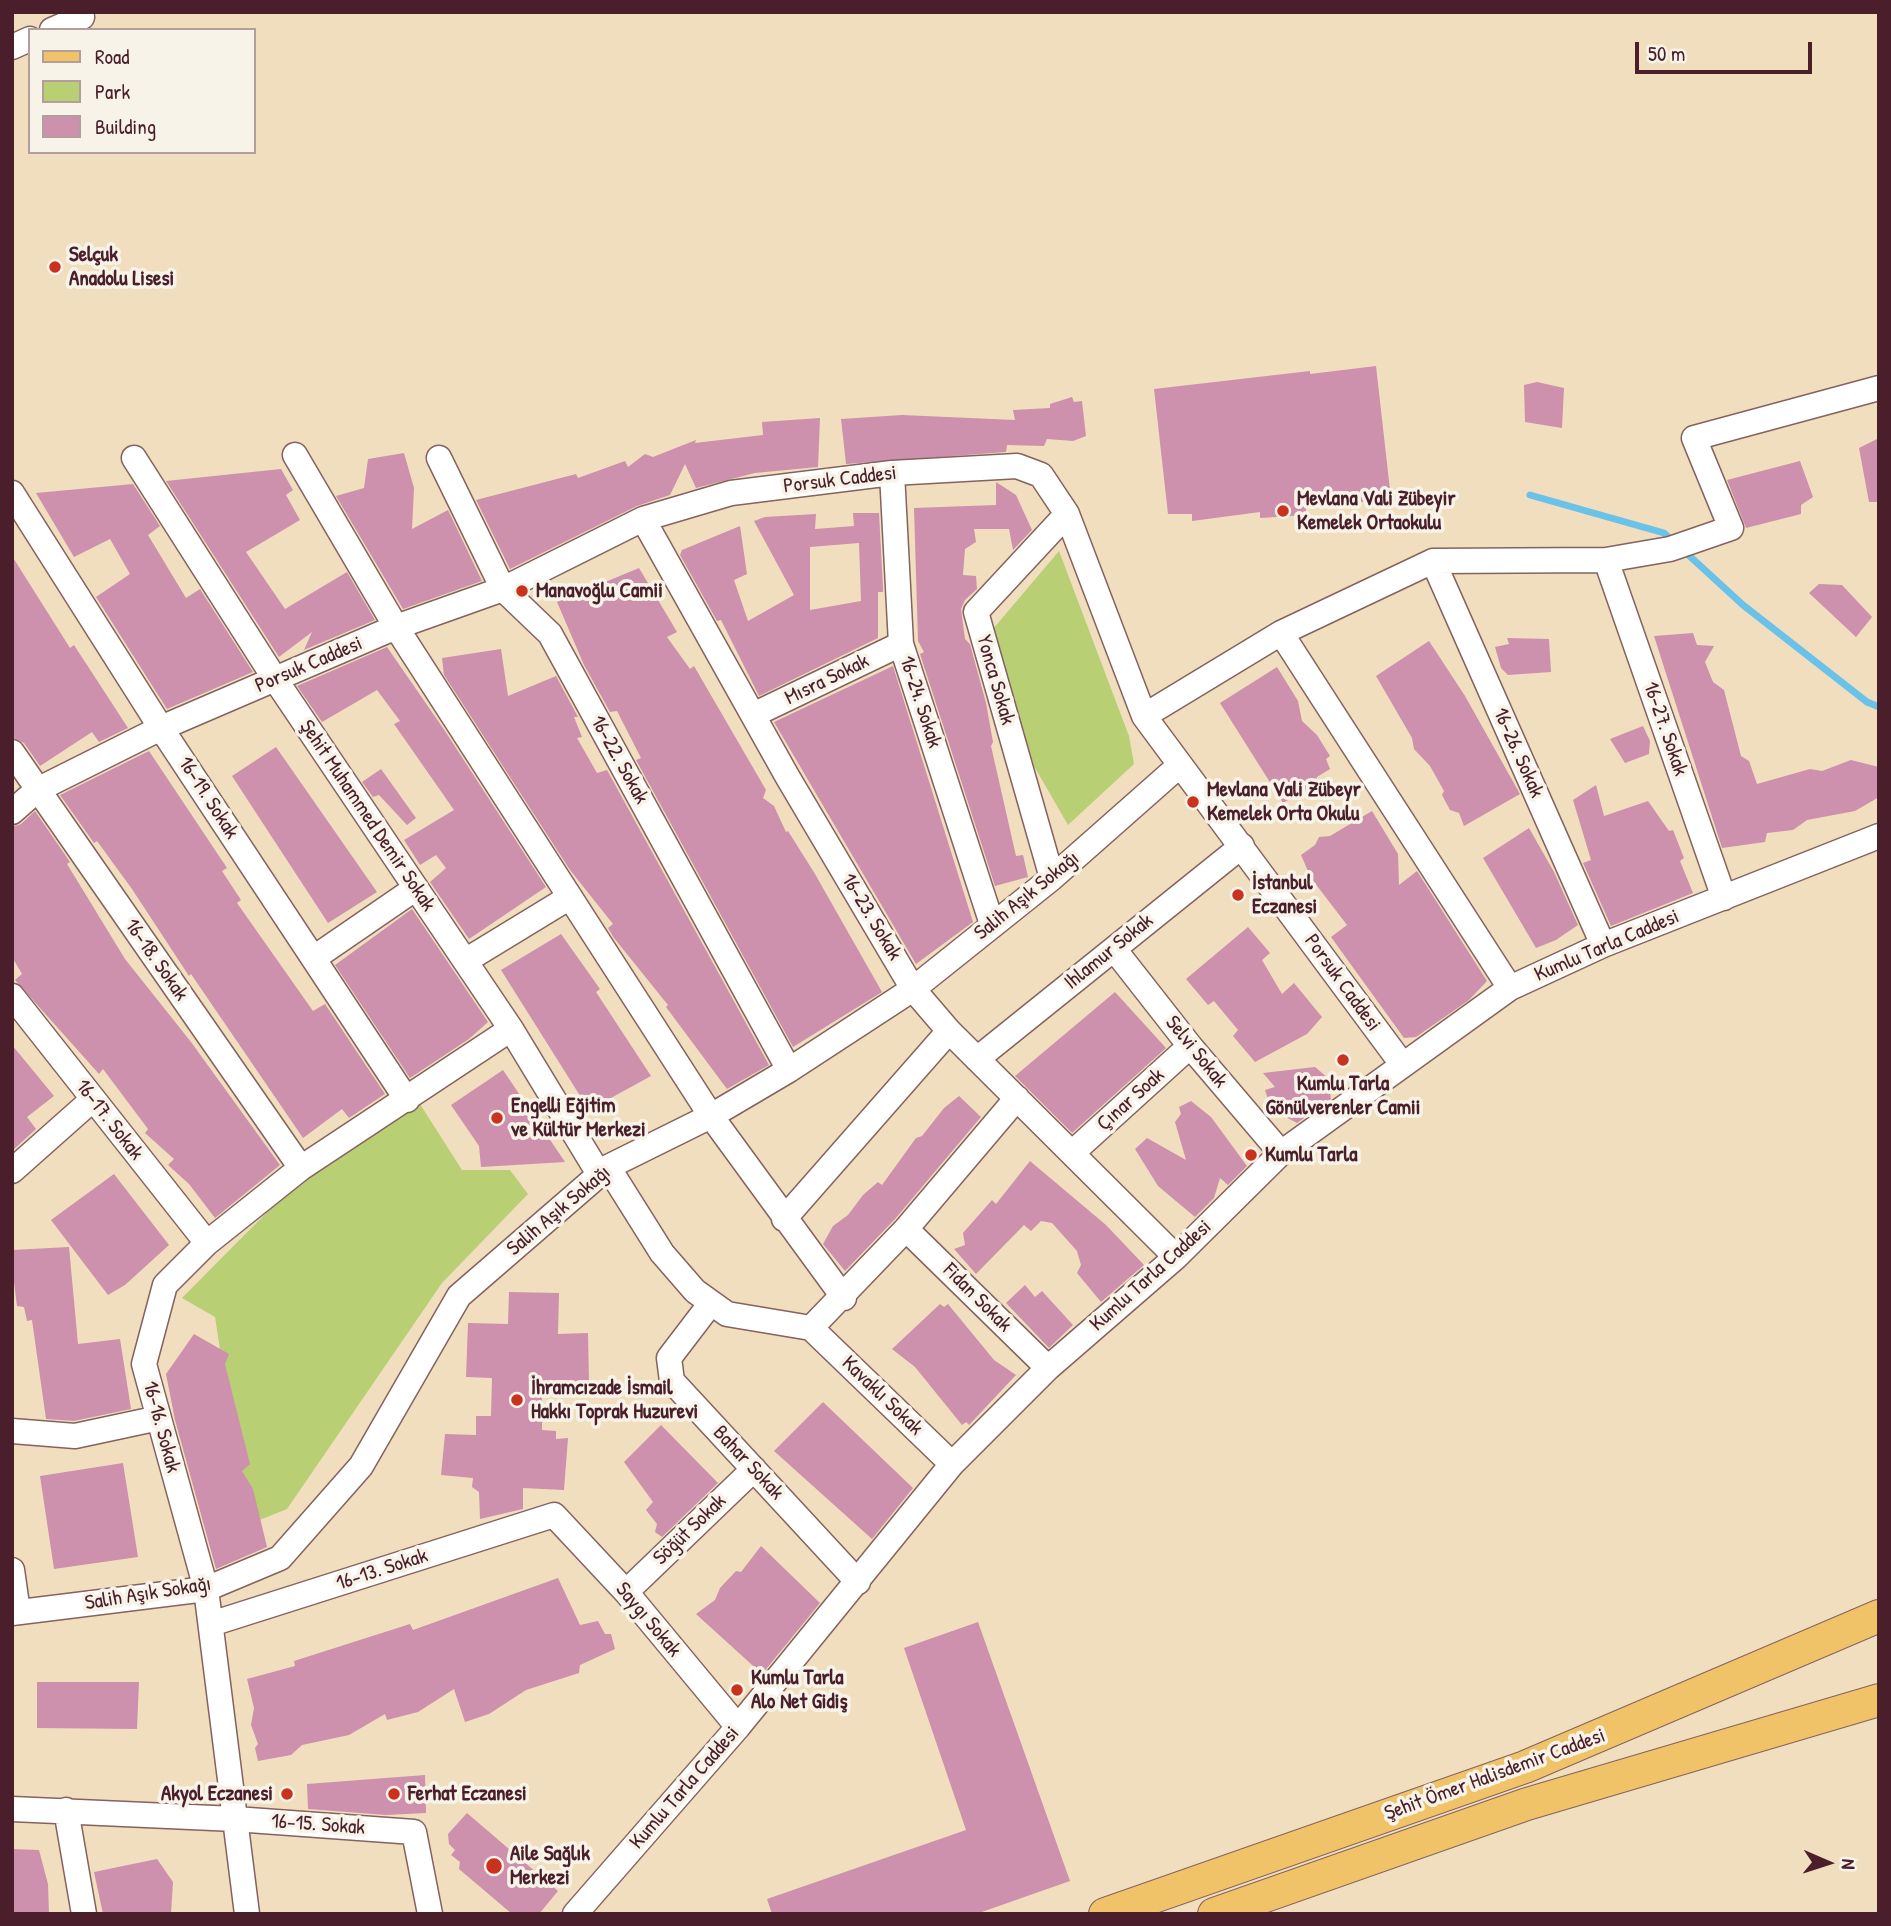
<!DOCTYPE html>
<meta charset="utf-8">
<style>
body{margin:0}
#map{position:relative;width:1891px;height:1926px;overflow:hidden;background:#f1debe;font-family:"Patrick Hand",sans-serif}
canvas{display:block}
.frame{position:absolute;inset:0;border:14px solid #4a1f2b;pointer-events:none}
.legend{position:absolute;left:28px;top:28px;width:228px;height:126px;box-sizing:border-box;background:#f7f3e8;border:2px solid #b29e9c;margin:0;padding:9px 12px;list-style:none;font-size:21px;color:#4a1f2b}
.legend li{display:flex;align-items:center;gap:14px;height:35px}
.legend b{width:35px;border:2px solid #b29e9c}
.north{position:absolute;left:1793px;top:1828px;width:70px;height:70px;-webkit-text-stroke:5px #f7f3e8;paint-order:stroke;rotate:93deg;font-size:19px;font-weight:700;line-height:28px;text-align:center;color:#4a1f2b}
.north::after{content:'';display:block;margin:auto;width:24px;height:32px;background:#4a1f2b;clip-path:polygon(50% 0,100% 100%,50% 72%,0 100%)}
.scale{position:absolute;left:1635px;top:42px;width:177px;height:32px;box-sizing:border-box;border:4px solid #4a1f2b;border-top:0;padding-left:9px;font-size:21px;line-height:24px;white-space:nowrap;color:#4a1f2b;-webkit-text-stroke:5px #f7f3e8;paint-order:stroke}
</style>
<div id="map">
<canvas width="1891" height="1926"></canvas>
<div class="frame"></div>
<ul class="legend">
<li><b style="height:9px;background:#f0c369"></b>Road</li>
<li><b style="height:19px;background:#b8cf74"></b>Park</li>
<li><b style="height:19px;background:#cd90ad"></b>Building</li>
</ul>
<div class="north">N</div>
<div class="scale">50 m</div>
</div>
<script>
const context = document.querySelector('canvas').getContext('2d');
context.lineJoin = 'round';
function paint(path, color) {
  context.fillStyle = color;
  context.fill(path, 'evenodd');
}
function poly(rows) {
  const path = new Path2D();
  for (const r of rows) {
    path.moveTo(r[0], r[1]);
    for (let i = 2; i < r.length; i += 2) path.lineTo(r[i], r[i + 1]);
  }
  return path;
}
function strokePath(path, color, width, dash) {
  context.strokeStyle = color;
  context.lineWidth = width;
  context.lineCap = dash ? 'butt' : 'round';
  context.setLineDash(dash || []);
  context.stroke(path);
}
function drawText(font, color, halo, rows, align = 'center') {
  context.font = font + ' "Patrick Hand",sans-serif';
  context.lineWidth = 7;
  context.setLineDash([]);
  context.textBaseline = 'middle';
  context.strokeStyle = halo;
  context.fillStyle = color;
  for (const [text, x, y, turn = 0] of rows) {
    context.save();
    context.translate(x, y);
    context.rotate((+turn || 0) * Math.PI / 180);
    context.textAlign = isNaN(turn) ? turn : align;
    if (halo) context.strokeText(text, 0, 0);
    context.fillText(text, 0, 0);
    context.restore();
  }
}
paint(poly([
 [1059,551,1129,736,1134,764,1068,825,1034,766,993,629],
 [418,1101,462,1170,510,1170,528,1194,442,1283,287,1509,247,1525,215,1317,182,1298,288,1191]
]), '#b8cf74');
strokePath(poly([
 [1530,495,1664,533,1674,542],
 [1683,550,1743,605,1867,702,1879,707]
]), '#6ac2e8', 7);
paint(poly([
 [1376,366,1390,490,1370,492,1370,501,1306,508,1306,515,1260,518,1260,512,1192,521,1192,514,1168,514,1154,389,1310,371,1310,374],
 [1537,382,1564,388,1562,428,1525,422,1524,385],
 [1072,397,1074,402,1082,401,1086,436,1073,441,1047,439,1044,446,1007,445,1006,452,846,464,841,419,902,415,1015,420,1013,410,1050,408,1050,404],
 [820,418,818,467,755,473,696,488,685,464,670,495,637,506,510,569,476,500,576,474,578,478,625,461,628,467,645,454,653,457,696,440,695,443,763,435,762,422],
 [1879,438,1879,502,1869,502,1859,448],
 [404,453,414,488,412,529,448,510,482,581,403,609,336,496,364,488,368,459],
 [1800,461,1813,497,1801,505,1801,514,1746,528,1727,480],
 [281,469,293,490,286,495,300,520,246,552,285,609,347,572,375,620,304,650,312,632,279,657,166,481],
 [996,482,1016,495,1032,530,1013,550,1009,529,974,529,976,542,965,549,963,575,976,576,977,589,965,600,961,609,965,639,970,644,986,703,993,742,991,746,1016,856,1023,855,1028,877,995,886,920,654,924,652,918,641,914,508,996,505],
 [133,484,160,526,148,535,186,598,200,589,253,672,167,709,96,597,130,574,110,539,74,557,36,493],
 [853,513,879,513,883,588,883,592,878,592,878,638,759,696,721,620,717,621,680,555,682,550,740,526,747,574,734,580,748,621,794,595,754,521,765,517,816,514,815,529,854,526],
 [859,543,861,601,810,610,810,547],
 [12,556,70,648,74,645,128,728,99,742,92,732,40,766,24,743,12,737],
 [639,568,677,632,667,637,690,669,694,666,766,790,763,798,774,806,786,832,788,831,815,874,882,992,793,1047,636,760,641,758,617,711,610,712,584,665,557,602],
 [1819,584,1842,585,1872,617,1856,637,1809,593],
 [1693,633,1697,645,1714,646,1705,662,1713,682,1724,690,1741,756,1749,761,1757,784,1810,769,1822,771,1851,760,1879,767,1879,797,1855,811,1807,820,1793,830,1767,833,1765,842,1722,848,1654,636],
 [1507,638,1549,639,1551,672,1508,675,1501,668,1495,647,1509,644],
 [1429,641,1465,696,1520,794,1464,826,1459,813,1450,810,1442,795,1444,791,1430,766,1414,749,1412,738,1376,676],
 [387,647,445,731,546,887,469,939,430,882,446,868,436,855,420,865,404,840,454,810,394,724,400,721,377,690,322,722,297,686],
 [501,649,508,696,556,676,578,717,574,717,582,737,577,738,597,773,607,770,769,1065,727,1089,666,1007,668,1005,614,938,608,928,613,924,570,870,444,675,442,658],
 [893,666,973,922,916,964,774,722],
 [1277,667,1298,701,1302,721,1317,735,1330,756,1326,759,1330,769,1317,777,1315,784,1283,803,1220,703],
 [1643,726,1650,741,1649,754,1625,763,1610,739],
 [276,747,377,892,328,923,232,776],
 [149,751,227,868,222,871,241,900,237,903,313,1011,325,1004,385,1094,349,1118,342,1109,303,1138,191,974,189,976,132,889,97,841,94,843,60,795],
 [381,769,416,818,407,825,379,795,373,797,362,782],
 [1596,785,1604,816,1648,801,1669,831,1673,830,1684,858,1680,861,1693,893,1611,926,1583,863,1591,860,1573,800],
 [35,811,70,862,67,864,125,959,191,1042,280,1165,215,1218,189,1184,168,1165,174,1159,145,1133,148,1129,103,1069,99,1074,15,980,22,974,12,957,12,827,21,824],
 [1372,811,1398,854,1399,885,1417,871,1487,981,1469,1000,1416,1037,1404,1038,1331,937,1347,925,1311,878,1301,855,1315,845,1319,837,1330,836],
 [1529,828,1554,872,1578,925,1556,940,1536,948,1483,858],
 [412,909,488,1022,469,1039,410,1078,335,965],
 [1248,927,1270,953,1262,960,1282,994,1294,983,1322,1017,1307,1034,1255,1062,1233,1036,1238,1030,1214,1001,1208,1005,1186,979],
 [561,934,600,989,596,992,651,1076,589,1110,501,970],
 [1115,992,1166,1048,1072,1133,1015,1076],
 [12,1045,54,1096,27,1117,36,1129,12,1151],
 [1315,1067,1328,1078,1331,1099,1297,1123,1271,1109,1265,1090,1275,1087,1263,1073],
 [503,1070,565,1162,481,1167,479,1146,451,1105],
 [959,1096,981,1117,895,1219,845,1271,823,1244,833,1226,848,1215,863,1195,878,1182,882,1185,916,1138,922,1136,944,1108],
 [1191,1101,1211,1117,1247,1166,1228,1185,1220,1178,1214,1198,1195,1217,1158,1186,1135,1149,1147,1138,1186,1160,1175,1122,1181,1114,1179,1107],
 [1030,1161,1106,1225,1144,1265,1101,1302,1077,1273,1081,1265,1077,1251,1052,1223,1041,1221,1031,1231,1024,1225,976,1274,954,1249,965,1245,963,1233,992,1200,996,1204],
 [114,1174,169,1245,125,1285,108,1295,51,1220],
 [69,1247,78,1344,120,1339,131,1409,74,1421,46,1419,32,1320,27,1321,24,1307,17,1306,12,1266,12,1250],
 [1025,1285,1035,1297,1042,1291,1073,1325,1049,1348,1006,1303],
 [509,1292,559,1293,558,1334,588,1333,589,1383,542,1384,542,1430,556,1431,556,1439,568,1438,564,1490,523,1488,523,1509,480,1519,479,1492,472,1487,473,1478,441,1475,445,1434,476,1435,476,1416,491,1416,492,1378,466,1377,468,1323,508,1324],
 [940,1304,944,1307,948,1304,994,1360,1016,1375,969,1425,966,1422,962,1425,915,1367,892,1349],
 [194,1334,229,1354,225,1364,250,1464,242,1471,253,1489,267,1547,216,1569,175,1420,166,1374],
 [823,1402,913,1488,872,1539,774,1451],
 [661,1425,718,1483,662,1537,655,1532,657,1524,646,1510,653,1502,624,1462],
 [123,1463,138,1557,54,1569,40,1476],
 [761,1546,820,1603,762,1674,696,1614,715,1600,720,1588,736,1571,741,1572],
 [558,1578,580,1625,598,1621,605,1634,611,1634,615,1649,580,1665,579,1673,526,1690,489,1714,465,1722,454,1689,418,1712,387,1720,385,1714,349,1735,302,1745,291,1755,258,1761,255,1748,258,1744,251,1725,254,1708,247,1679,295,1666,294,1661,410,1624,413,1630],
 [978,1622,1070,1881,976,1914,772,1914,767,1899,966,1830,904,1648],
 [37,1682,139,1682,137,1729,37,1728],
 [425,1775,426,1813,386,1815,308,1809,307,1784],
 [467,1813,558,1891,539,1914,512,1914,459,1869,460,1862,451,1855,455,1850,449,1844,448,1834],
 [12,1849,39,1850,48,1884,49,1914,12,1914],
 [157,1859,173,1882,171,1914,103,1914,94,1872]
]), '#cd90ad');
const minor = poly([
 [52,30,82,17],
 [12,47,30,39],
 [295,455,396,627,711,1116,844,1298],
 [134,458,275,679,511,1029,599,1174],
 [439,458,503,589,550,634,789,1070],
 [892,473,901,644,992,924],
 [12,493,161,728,407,1100],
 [643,519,787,776,913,989,949,1031,1176,1257],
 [1606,560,1724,898],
 [1433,561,1603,945],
 [1281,633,1510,988],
 [753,715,901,644],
 [1144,716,1281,633,1433,561,1606,560,1670,549,1731,528,1694,438,1879,388],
 [12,752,301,1168],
 [12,812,37,790,161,728,396,627,503,589,643,519,731,493,892,473,1017,466,1041,475,1067,514,1144,716,1402,1064],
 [1052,878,976,612,1067,514],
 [1114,949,1190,1046,1281,1153],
 [314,958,416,888],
 [465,961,570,897],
 [12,996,207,1243],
 [977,1059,1242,846],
 [1072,1153,1190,1046],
 [608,1167,662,1253,695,1291,727,1314,811,1328,906,1229,1017,1098],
 [12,1171,92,1100],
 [784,1219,949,1031],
 [906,1229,1048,1368],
 [711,1303,669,1358,672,1381,858,1582],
 [811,1328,952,1464],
 [12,1431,75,1436,159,1418],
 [12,1570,18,1612],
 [626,1592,754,1469],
 [12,1613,206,1589,280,1558,361,1466,459,1296,608,1167,711,1116,789,1070,913,989,1052,878,1180,765],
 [211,1624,554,1515,626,1592,738,1727],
 [12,1809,235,1819,414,1832,430,1914],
 [66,1810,84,1914],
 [247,1914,206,1589,144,1364,165,1285,207,1243,301,1168,511,1029],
 [575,1914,738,1727,952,1464,1048,1368,1176,1257,1281,1153,1510,988,1603,945,1879,836]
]);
const major = poly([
 [1105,1914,1525,1767,1879,1616],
 [1214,1914,1527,1804,1879,1700]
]);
strokePath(minor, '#84625e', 27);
strokePath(major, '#84625e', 34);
strokePath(minor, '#fff', 24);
strokePath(major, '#f0c369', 32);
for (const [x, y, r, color] of [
 [55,267,7,"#c8321e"],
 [1283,511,7,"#c8321e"],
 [522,591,7,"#c8321e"],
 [1193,802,7,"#c8321e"],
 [1238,895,7,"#c8321e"],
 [1343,1060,7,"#c8321e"],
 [497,1118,7,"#c8321e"],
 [1251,1155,7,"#c8321e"],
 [517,1400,7,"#c8321e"],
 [737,1690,7,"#c8321e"],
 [287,1794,7,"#c8321e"],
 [394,1794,7,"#c8321e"],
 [494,1866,9,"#c8321e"]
]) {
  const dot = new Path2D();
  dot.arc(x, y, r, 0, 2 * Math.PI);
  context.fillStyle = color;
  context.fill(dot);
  strokePath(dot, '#f7f3e8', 2.5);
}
drawText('bold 21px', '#4a1f2b', '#f7f3e8', [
 ["Selçuk",69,255],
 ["Anadolu Lisesi",69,279],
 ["Mevlana Vali Zübeyir",1297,499],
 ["Kemelek Ortaokulu",1297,523],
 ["Manavoğlu Camii",536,591],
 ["Mevlana Vali Zübeyr",1207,790],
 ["Kemelek Orta Okulu",1207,814],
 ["İstanbul",1252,883],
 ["Eczanesi",1252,907],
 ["Kumlu Tarla",1343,1084,"center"],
 ["Gönülverenler Camii",1343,1108,"center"],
 ["Engelli Eğitim",511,1106],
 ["ve Kültür Merkezi",511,1130],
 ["Kumlu Tarla",1265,1155],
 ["İhramcızade İsmail",531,1388],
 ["Hakkı Toprak Huzurevi",531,1412],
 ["Kumlu Tarla",751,1678],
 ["Alo Net Gidiş",751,1702],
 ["Akyol Eczanesi",273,1794,"right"],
 ["Ferhat Eczanesi",408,1794],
 ["Aile Sağlık",510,1854],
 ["Merkezi",510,1878]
], 'left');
drawText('21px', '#4a1f2b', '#f7f3e8', [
 ["Porsuk Caddesi",840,480,-7],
 ["Porsuk Caddesi",309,665,-23],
 ["Mısra Sokak",827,680,-26],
 ["Yonca Sokak",995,680,74],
 ["16-24. Sokak",920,702,72],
 ["16-27. Sokak",1665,729,71],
 ["16-26. Sokak",1518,753,66],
 ["16-22. Sokak",619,760,61],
 ["16-19. Sokak",208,798,57],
 ["Şehit Muhammed Demir Sokak",367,816,56],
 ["Salih Aşık Sokağı",1027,896,-39],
 ["16-23. Sokak",871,917,59],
 ["Kumlu Tarla Caddesi",1607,946,-23],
 ["Ihlamur Sokak",1109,952,-39],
 ["16-18. Sokak",156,960,55],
 ["Porsuk Caddesi",1342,983,54],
 ["Selvi Sokak",1196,1052,51],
 ["Çınar Soak",1131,1100,-42],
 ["16-17. Sokak",109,1120,52],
 ["Salih Aşık Sokağı",559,1211,-40],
 ["Kumlu Tarla Caddesi",1151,1276,-42],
 ["Fidan Sokak",977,1298,45],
 ["Kavaklı Sokak",882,1396,44],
 ["16-16. Sokak",161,1427,75],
 ["Bahar Sokak",748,1463,47],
 ["Söğüt Sokak",690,1530,-44],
 ["16-13. Sokak",382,1570,-18],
 ["Salih Aşık Sokağı",148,1594,-9],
 ["Saygı Sokak",648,1620,50],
 ["Şehit Ömer Halisdemir Caddesi",1495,1775,-20],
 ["Kumlu Tarla Caddesi",685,1788,-49],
 ["16-15. Sokak",318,1825,4]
]);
</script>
